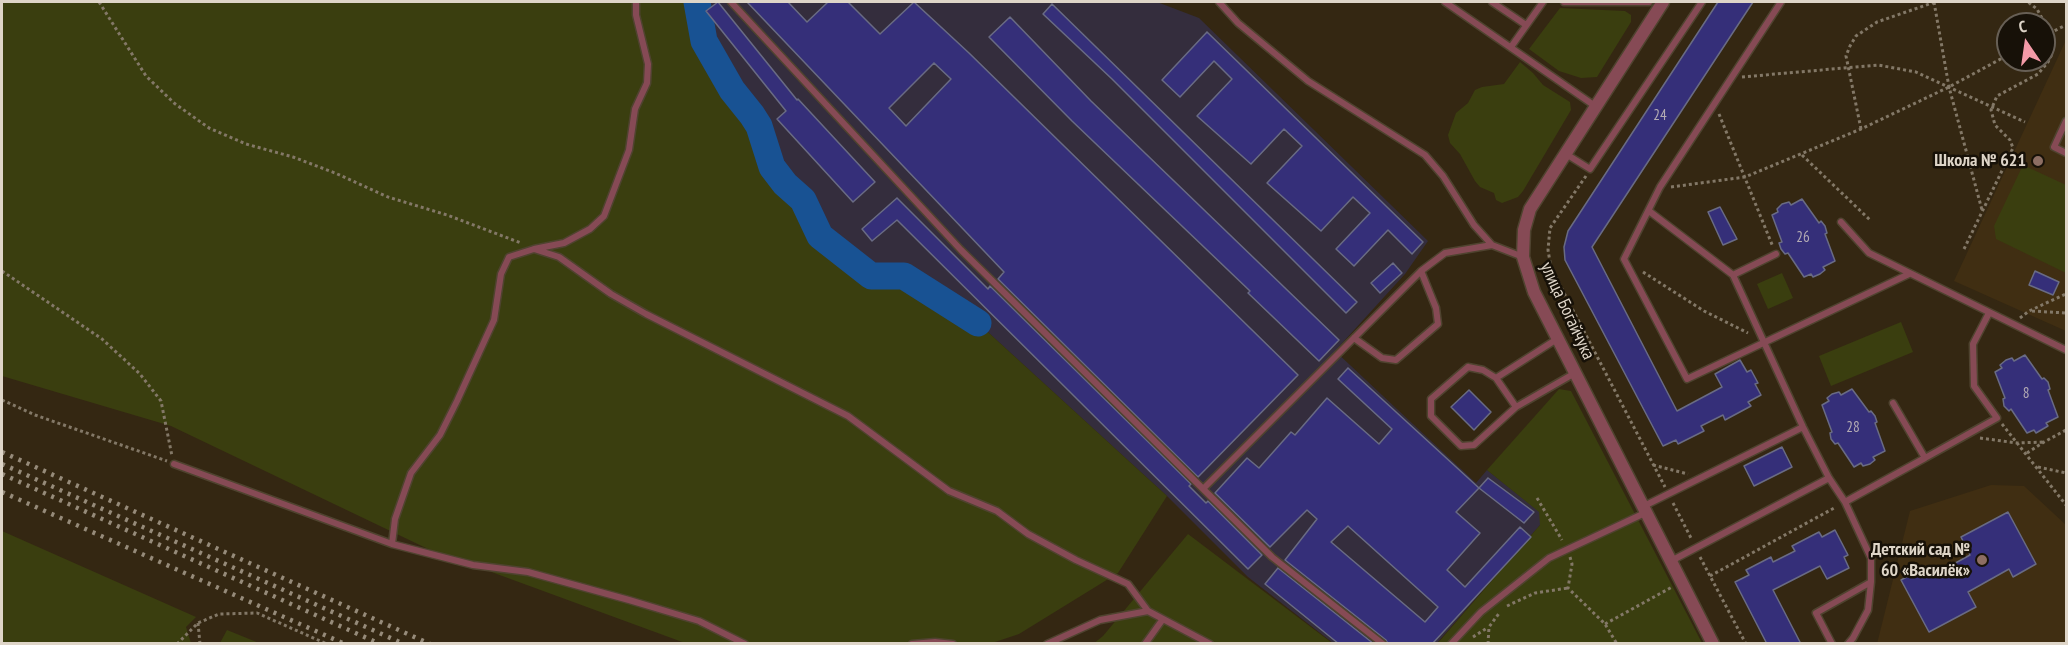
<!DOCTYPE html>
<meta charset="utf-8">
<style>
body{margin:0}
#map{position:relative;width:2068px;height:645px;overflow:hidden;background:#342712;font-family:"PT Sans Narrow",sans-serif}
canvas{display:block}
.frame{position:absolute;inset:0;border:3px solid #ded5c8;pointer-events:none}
.north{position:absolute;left:1996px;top:12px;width:60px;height:60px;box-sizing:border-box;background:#171108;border:2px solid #675f55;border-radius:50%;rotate:347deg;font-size:16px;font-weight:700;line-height:24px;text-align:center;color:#ded5c8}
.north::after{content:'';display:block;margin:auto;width:21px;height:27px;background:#f39aa7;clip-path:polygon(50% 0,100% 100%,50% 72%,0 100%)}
</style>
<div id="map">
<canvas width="2068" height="645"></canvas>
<div class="frame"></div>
<div class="north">С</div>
</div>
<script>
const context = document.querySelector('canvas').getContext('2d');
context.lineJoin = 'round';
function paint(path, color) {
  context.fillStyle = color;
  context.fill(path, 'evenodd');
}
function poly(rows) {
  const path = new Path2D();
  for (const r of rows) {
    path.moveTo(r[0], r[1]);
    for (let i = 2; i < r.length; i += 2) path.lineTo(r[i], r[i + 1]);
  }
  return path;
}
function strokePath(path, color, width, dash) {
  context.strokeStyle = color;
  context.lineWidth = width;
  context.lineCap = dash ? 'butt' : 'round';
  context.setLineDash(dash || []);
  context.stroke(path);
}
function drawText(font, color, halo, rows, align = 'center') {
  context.font = font + ' "PT Sans Narrow",sans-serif';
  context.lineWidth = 5;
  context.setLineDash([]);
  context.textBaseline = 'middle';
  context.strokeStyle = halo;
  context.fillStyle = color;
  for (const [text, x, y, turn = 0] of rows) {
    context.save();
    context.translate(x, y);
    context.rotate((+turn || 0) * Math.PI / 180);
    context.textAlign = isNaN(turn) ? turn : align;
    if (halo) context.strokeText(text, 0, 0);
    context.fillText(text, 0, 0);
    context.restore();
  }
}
paint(poly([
 [697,2,1157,2,1199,18,1428,241,1405,274,1335,351,1476,483,1487,470,1540,512,1540,525,1437,643,1333,643,1248,577,1167,496,978,323,904,276,871,276,820,236,803,200,785,184,772,167,759,126,753,115,732,90,704,41]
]), '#342d3d');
paint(poly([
 [2066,40,2066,331,1954,281],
 [1991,485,2024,486,2066,525,2066,643,1877,644,1910,511]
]), '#402e12');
paint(poly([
 [2,2,697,2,704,41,732,90,752,115,759,126,772,167,785,184,803,200,820,236,871,276,904,276,978,323,1167,496,1118,573,1019,634,989,644,685,643,426,548,171,426,2,376],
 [1560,8,1625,11,1631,15,1631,22,1597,77,1581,78,1559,71,1529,49],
 [1520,62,1533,73,1543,85,1570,102,1571,110,1523,191,1518,197,1502,203,1496,200,1494,193,1480,187,1475,181,1460,154,1450,143,1448,135,1456,113,1468,103,1475,90,1482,87,1504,84],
 [2023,165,2066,185,2066,273,1996,239,1994,226],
 [1782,273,1793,298,1768,309,1757,284],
 [1901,322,1913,352,1831,386,1819,356],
 [1559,389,1571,391,1702,643,1437,644,1540,525,1539,512,1487,470],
 [2,531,196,617,186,627,191,643,2,643],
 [1188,534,1332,643,1093,644,1103,636],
 [227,630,259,643,220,643]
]), '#3a3e0f');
strokePath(poly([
 [697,2,704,41,732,90,752,115,759,126,772,167,785,184,803,200,820,236,871,276,904,276,978,323]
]), '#185293', 27);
const building = poly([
 [718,2,797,100,798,99,875,182,853,202,777,119,786,111,706,11,718,2],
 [747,2,788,2,807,22,828,2,848,2,880,34,914,2,969,53,1298,375,1198,477,998,279,1004,272,747,2],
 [934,63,951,79,906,126,889,108,934,63],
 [1718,2,1753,2,1592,247,1677,411,1722,387,1715,374,1740,360,1747,372,1751,370,1758,383,1755,384,1761,395,1748,402,1751,406,1725,420,1723,415,1701,426,1704,431,1678,444,1676,440,1663,446,1565,260,1564,247,1568,231,1718,2],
 [1052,4,1357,302,1346,313,1112,79,1043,14,1052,4],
 [1010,17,1091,101,1339,340,1319,361,1248,293,1250,291,1072,121,989,37,1010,17],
 [1207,32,1423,242,1412,254,1388,230,1354,266,1336,249,1370,213,1353,197,1321,231,1267,183,1302,146,1284,129,1251,164,1197,116,1232,79,1214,61,1180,97,1162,80,1207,32],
 [897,198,988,289,990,286,1191,484,1189,486,1206,503,1208,501,1262,555,1248,569,897,220,872,241,862,229,897,198],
 [1802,199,1819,223,1821,221,1825,226,1827,233,1825,234,1835,261,1823,267,1825,270,1820,274,1813,277,1811,274,1804,277,1788,253,1785,254,1781,249,1779,243,1782,242,1772,215,1778,212,1777,209,1782,204,1789,202,1791,205,1802,199],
 [1720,207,1737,239,1723,245,1708,212,1720,207],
 [1393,263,1402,273,1380,293,1371,283,1393,263],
 [2035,271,2059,282,2053,295,2029,285,2035,271],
 [2025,355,2042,379,2044,378,2048,382,2050,389,2048,390,2058,417,2046,423,2048,426,2036,433,2034,430,2027,433,2011,409,2009,411,2004,406,2003,399,2005,398,1995,372,2002,368,2000,365,2006,360,2012,358,2014,361,2025,355],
 [1348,368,1479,488,1456,512,1480,533,1447,570,1465,587,1520,527,1531,537,1432,644,1388,644,1386,640,1285,560,1317,519,1307,510,1270,547,1215,493,1247,458,1259,468,1291,432,1295,435,1327,398,1379,444,1392,429,1338,379,1348,368],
 [1348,526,1438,607,1425,622,1331,542,1348,526],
 [1852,389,1869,412,1871,411,1875,416,1877,422,1875,423,1885,451,1873,457,1875,460,1870,464,1863,466,1861,463,1854,467,1838,443,1835,444,1831,439,1830,433,1832,432,1822,405,1829,401,1827,398,1832,394,1839,392,1841,395,1852,389],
 [1469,390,1491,412,1474,430,1451,407,1469,390],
 [1782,447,1792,467,1754,486,1744,466,1782,447],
 [1488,478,1534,512,1524,523,1479,488,1488,478],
 [2008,512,2036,564,2013,577,2009,569,1968,592,1976,607,1929,632,1901,580,1925,567,1930,577,1970,555,1961,537,2008,512],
 [1835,530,1848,555,1844,557,1849,568,1827,579,1820,566,1773,590,1801,644,1767,644,1735,582,1749,575,1746,570,1771,557,1773,562,1795,551,1792,546,1819,532,1822,537,1835,530],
 [1278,568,1374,644,1339,644,1265,584,1278,568]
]);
paint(building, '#352f79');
strokePath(building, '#696b84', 1.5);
const service = poly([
 [731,2,961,250,1272,557,1383,644],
 [1219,2,1238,23,1308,81,1425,155,1443,176,1474,225,1492,245,1523,257],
 [1445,2,1595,106],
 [1492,2,1526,25],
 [1564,2,1649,2],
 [1781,2,1660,187,1624,259,1687,379,1909,274],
 [1511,47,1543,2],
 [2066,121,2054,147,2066,153],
 [1566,154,1590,169,1702,2],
 [1649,211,1733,275,1803,427,1829,478,1845,502,1871,558,1871,582,1816,613,1832,644],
 [1841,222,1869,253,2066,350],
 [534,249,559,257,611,294,646,314,848,416,949,491,997,511,1028,534,1076,560,1128,584,1148,611,1210,644],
 [1733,275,1776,254],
 [1354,338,1382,358,1396,360,1438,324,1436,308,1421,271],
 [1468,367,1483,370,1496,378,1516,407,1474,445,1461,446,1431,416,1431,399,1468,367],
 [1496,378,1557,339],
 [1516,407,1575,373],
 [1925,458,1997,418,1974,386,1973,344,1989,313],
 [174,464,392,544,473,565,528,572,629,600,699,621,745,644],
 [1204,488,1421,271,1445,253,1492,245],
 [1845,502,1925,458,1893,403],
 [1644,506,1803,427],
 [392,544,395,519,411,473,440,435,457,401,494,320,501,274,509,257,534,249,564,243,590,229,604,216,629,150,635,109,647,83,648,64,636,15,636,2],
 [1671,561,1829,478],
 [912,644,935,642,953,644],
 [1047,644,1100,620,1148,611],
 [1145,644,1163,619],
 [1451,644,1481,612,1549,558,1647,512],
 [1848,644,1853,638,1868,610,1871,582]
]);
const minor = poly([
 [1663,2,1530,209,1524,230,1523,257,1534,292,1713,644]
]);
strokePath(service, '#4f432f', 9);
strokePath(minor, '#4f432f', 15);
strokePath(poly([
 [99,2,146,76,174,103,209,128,246,144,293,157,335,173,388,197,447,215,521,243],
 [1934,2,1949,87,1982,210],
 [2044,36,2066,25],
 [1742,77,1878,65,1916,72,2025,122],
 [1719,114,1773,247],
 [1861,129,1846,56,1850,46,1856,36,1877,22,1935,2],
 [1802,155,1870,220],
 [1586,176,1550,228,1548,250,1551,268,1665,487],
 [1671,187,1745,177,1861,129,1949,87,2008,55],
 [1964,249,2013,148,2010,140,1995,125,1991,110,1997,96,2038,74,2048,62,2052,54,2050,33,2037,9,2028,2],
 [2,271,102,339,140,374,161,401,172,456],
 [1643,272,1704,311,1748,333],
 [2032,311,2066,313],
 [2020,318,2029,311,2066,294],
 [2,400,35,415,167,461],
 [2002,424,2066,505],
 [1980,438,2017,443,2044,442],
 [2027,453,2044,442,2066,430],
 [1653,465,1688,474],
 [2038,467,2066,473],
 [1537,498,1562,540],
 [1673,503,1692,540],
 [1570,557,1572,564,1568,588,1605,624,1617,644],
 [1700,557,1746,644],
 [1710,576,1836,507],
 [1507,606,1535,593,1568,588],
 [198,623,200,644],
 [1605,624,1672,587],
 [1473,637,1487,628],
 [177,644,198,623,219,614,257,613,327,644],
 [1488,644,1489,627,1500,612]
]), '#837867', 3, [3, 3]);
strokePath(service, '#864a55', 6);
strokePath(minor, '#864a55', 12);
strokePath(poly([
 [2,452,430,644],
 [2,464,404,644],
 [2,474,380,644],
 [2,492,345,644]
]), '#968b7a', 4.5, [3, 6]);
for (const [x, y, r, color] of [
 [2038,161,6,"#8d6e63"],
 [1982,560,6,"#8d6e63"]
]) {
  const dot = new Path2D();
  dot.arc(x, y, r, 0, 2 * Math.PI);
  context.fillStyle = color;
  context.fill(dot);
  strokePath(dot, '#171108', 2);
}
drawText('15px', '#b4acb4', null, [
 ["24",1660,116],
 ["26",1803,238],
 ["8",2026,394],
 ["28",1853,428]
]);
drawText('bold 18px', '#ded5c8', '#171108', [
 ["Школа № 621",2026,161],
 ["Детский сад №",1970,550],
 ["60 «Василёк»",1970,571]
], 'right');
drawText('18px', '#ded5c8', '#171108', [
 ["улица Богайчука",1567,311,65]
]);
</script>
